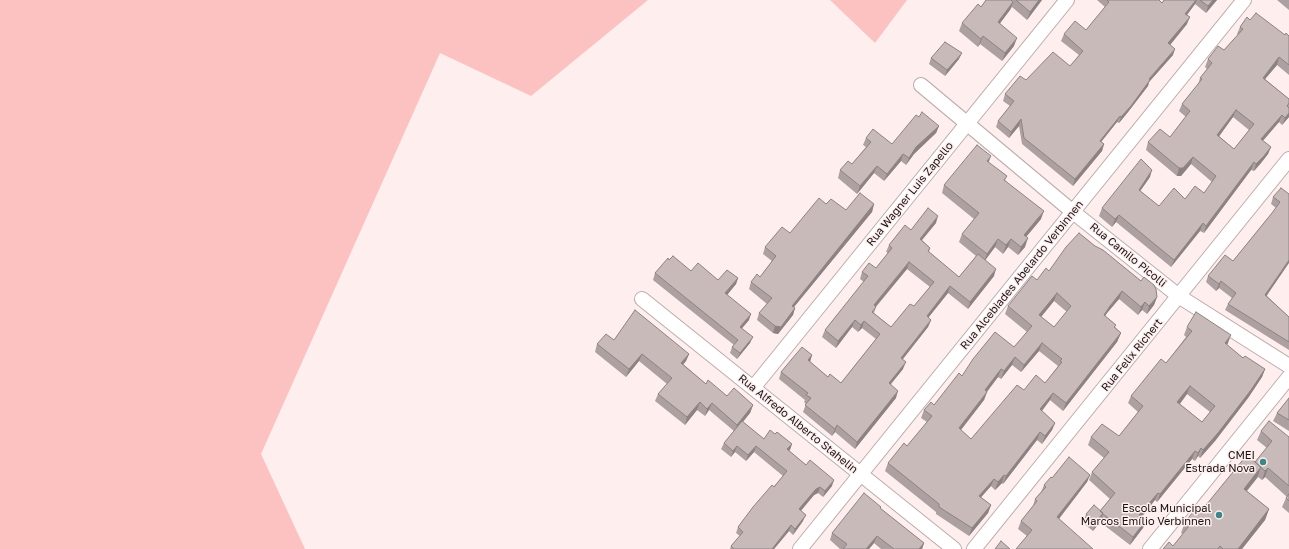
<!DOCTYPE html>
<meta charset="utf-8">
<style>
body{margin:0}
canvas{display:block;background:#feefee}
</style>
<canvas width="1289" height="549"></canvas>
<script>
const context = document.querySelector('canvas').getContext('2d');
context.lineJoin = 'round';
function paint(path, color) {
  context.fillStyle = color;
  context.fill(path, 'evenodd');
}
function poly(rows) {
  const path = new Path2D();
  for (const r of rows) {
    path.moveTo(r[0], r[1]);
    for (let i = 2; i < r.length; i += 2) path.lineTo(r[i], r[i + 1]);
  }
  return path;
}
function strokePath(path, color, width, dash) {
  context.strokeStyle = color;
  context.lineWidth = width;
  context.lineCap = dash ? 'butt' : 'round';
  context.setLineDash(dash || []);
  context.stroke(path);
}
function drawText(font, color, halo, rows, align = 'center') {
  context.font = font + ' "Golos Text",sans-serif';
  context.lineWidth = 3;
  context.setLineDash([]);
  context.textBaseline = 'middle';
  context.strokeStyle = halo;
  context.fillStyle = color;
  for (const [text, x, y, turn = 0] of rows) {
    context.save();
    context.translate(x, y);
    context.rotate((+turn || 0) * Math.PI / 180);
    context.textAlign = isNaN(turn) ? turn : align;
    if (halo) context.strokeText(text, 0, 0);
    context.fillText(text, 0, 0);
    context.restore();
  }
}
paint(poly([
 [0,0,648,0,531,96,440,53,261,454,305,549,0,549],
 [830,0,907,0,875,43]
]), '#fbc2c1');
const minor = poly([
 [921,85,1073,212,1180,297,1289,366],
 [642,299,954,549],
 [753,388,1067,0],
 [800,549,1244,0],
 [974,549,1289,159],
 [1150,549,1289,377]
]);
strokePath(minor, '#bbadad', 16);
strokePath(minor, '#fff', 14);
paint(poly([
 [986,0,1042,0,1027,20,1012,7,1010,10,1000,23,1014,46,1002,61,980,44,978,47,959,31,962,23,981,7],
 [1097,0,1159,0,1162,3,1164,0,1217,0,1206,13,1195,4,1187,15,1187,24,1170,45,1173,55,1149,82,1148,86,1128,112,1119,123,1117,122,1101,142,1104,144,1102,151,1073,186,1022,144,1019,126,1009,138,996,127,998,121,1010,106,1003,101,1005,94,1026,80,1070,66,1079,55,1061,41,1064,34,1086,30,1105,7],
 [1277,0,1289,0,1289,10],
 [1250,20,1289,36,1289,75,1277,65,1265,79,1289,99,1289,117,1282,125,1279,122,1263,141,1271,147,1268,154,1261,163,1254,171,1251,170,1204,233,1200,231,1171,267,1116,222,1112,227,1099,216,1102,208,1150,177,1140,191,1159,206,1204,193,1212,182,1191,164,1181,176,1177,176,1146,150,1148,142,1170,137,1186,117,1179,111,1182,104,1198,85,1200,78,1207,69,1205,67,1208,59,1224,50,1238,35,1237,34,1240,27],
 [1233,117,1249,130,1234,149,1219,136],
 [931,58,959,59,945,76,929,64],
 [939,126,936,133,914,154,906,165,901,161,884,181,874,173,857,194,838,178,840,170,852,164,866,147,863,145,866,138,892,144],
 [989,163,1007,176,1005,180,1041,219,1026,237,1025,247,1018,255,1008,247,1003,254,995,247,985,260,994,276,968,309,948,293,928,318,931,320,928,327,903,359,903,369,891,384,896,398,855,449,835,432,832,436,803,412,806,404,804,402,805,400,779,379,781,372,812,355,810,362,828,377,841,383,876,339,862,328,858,332,852,327,836,348,822,337,825,330,864,282,860,279,862,272,876,268,888,253,886,252,889,245,911,230,936,223,922,240,930,248,929,252,959,277,976,256,959,242,962,234,974,219,942,193,944,185],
 [907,269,930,287,914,306,891,327,874,313,876,307],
 [1289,194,1267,296,1289,317,1289,350,1225,310,1228,304,1232,298,1219,288,1216,291,1206,282,1208,276,1233,261,1272,213,1276,208,1271,204,1273,197],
 [826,204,846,210,874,204,872,212,794,307,795,308,793,315,778,334,773,333,757,320,759,313,767,304,749,289,751,282,760,277,772,261,763,254,765,247,790,233],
 [669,260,691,271,718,280,738,278,736,284,727,295,749,320,742,328,750,343,737,359,730,353,732,347,734,345,653,280,655,273],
 [1049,271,1157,297,1154,305,1147,314,1142,310,1138,315,1119,299,1107,313,1105,316,1116,325,1115,327,1121,333,1117,342,1063,411,1050,400,1042,411,1055,423,1052,430,1042,444,1037,440,1003,484,1002,483,995,490,991,486,981,497,991,505,988,513,969,536,936,514,936,512,885,471,888,463,907,446,927,422,921,418,924,410,934,405,962,376,1014,347,1027,332,1005,314,1008,306,1037,280],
 [1054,301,1067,312,1054,327,1041,317],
 [1039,351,1058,366,1045,383,971,439,961,430,984,400,987,392,998,377,1001,379,1012,365,1021,372],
 [1187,327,1228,343,1227,345,1243,358,1265,369,1262,377,1248,398,1215,441,1200,458,1198,456,1195,461,1192,459,1157,502,1155,500,1142,517,1146,520,1143,528,1130,545,1100,522,1093,531,1083,523,1086,514,1100,511,1110,499,1089,480,1092,472,1104,458,1088,445,1091,437,1119,436,1138,412,1128,403,1131,396,1166,363,1186,337,1184,335],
 [1187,394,1210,412,1202,422,1180,404],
 [614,340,689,354,686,361,683,364,706,384,727,396,753,405,750,413,742,422,764,439,775,434,792,444,789,451,806,465,832,486,823,497,818,493,814,495,801,511,803,521,793,535,789,531,774,549,730,549,731,546,740,536,736,533,738,527,783,476,754,452,746,461,735,452,731,457,721,449,724,443,734,431,709,410,705,416,697,410,685,425,655,401,658,394,667,384,639,361,626,377,595,352,597,344],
 [1289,398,1289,431,1273,421,1277,413],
 [1261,431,1289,437,1289,513,1282,507,1286,498,1287,497,1265,477,1262,480,1258,477,1247,491,1269,509,1265,520,1242,549,1163,549,1173,546,1183,534,1181,533,1185,522,1202,510,1255,462,1267,448,1257,440],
 [1090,475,1087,482,1059,519,1027,536,1018,529,1021,521,1033,506,1035,499,1041,492,1044,485,1052,478],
 [881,507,880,508,924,543,922,549,881,549,874,543,869,549,840,549,830,540,832,533]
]), '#ada0a0');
paint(poly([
 [1039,0,1042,0,1027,20,1030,12],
 [1196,0,1197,0,1195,4,1183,20,1185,14],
 [1213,0,1217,0,1206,13,1208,6],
 [1013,2,1010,10,995,30,998,22],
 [1190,17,1187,24,1166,50,1168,43],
 [983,36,980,44,978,47,981,39],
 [1017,38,1014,46,1002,61,1005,53],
 [1175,49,1173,55,1149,82,1148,86,1128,112,1119,123,1121,117,1149,79],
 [962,53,959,59,945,76,947,70],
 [1279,57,1277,65,1260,85,1263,78],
 [1236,110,1233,117,1215,142,1217,135],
 [1289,113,1289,117,1282,125,1285,118],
 [1282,115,1279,122,1258,146,1261,139],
 [1120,116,1117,122,1097,147,1100,141],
 [1021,119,1019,126,1009,138,1011,132],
 [939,126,936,133,914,154,906,165,909,158,916,147],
 [1104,144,1102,151,1073,186,1075,179],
 [1271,147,1268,154,1261,163,1254,171,1256,164],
 [903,154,901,161,884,181,887,174],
 [991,156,988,164,987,161],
 [1193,157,1191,164,1181,176,1177,176,1179,168],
 [1254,162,1251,170,1204,233,1206,226],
 [877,166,874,173,857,194,860,186],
 [1152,170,1150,177,1136,197,1139,190],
 [874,204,872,212,789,313,792,306],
 [1044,211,1041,219,1021,243,1024,235],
 [1119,215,1116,222,1112,227,1115,219],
 [938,216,936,223,917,246,920,239],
 [1203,223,1200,231,1171,267,1174,260],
 [1028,238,1025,247,1018,255,1021,247],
 [998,239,995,247,984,262,987,254],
 [1011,239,1008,247,1003,254,1006,245],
 [1289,260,1289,263,1263,301,1265,295],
 [909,262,907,269,871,312,874,305],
 [996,269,994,276,968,309,970,302],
 [738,278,736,284,723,300,725,293],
 [1221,281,1219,288,1216,291,1219,284],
 [950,286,948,293,924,323,927,316],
 [1122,291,1119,299,1107,313,1101,323,1104,315,1110,306],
 [1057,293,1054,301,1036,323,1039,315],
 [1157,297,1154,305,1147,314,1149,306],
 [1145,302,1142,310,1138,315,1141,307],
 [795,308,793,315,778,334,773,333,775,326],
 [751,314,749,320,738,333,740,327],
 [855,320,852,327,836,348,838,341],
 [931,320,928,327,898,365,901,358],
 [864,321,862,328,858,332,861,325],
 [1121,333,1117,342,1063,411,1066,403],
 [1231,335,1228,343,1222,351,1225,343],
 [753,337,750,343,737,359,740,353],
 [1042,343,1039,351,1021,372,1024,365],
 [642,354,639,361,626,377,629,369],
 [689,354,686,361,679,370,681,363],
 [812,355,810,362,808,360],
 [1015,357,1012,365,1001,379,1004,371],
 [906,362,903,369,886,390,889,383],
 [1001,369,998,377,982,398,985,390],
 [1265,369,1262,377,1248,398,1215,441,1200,458,1203,450],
 [1190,386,1187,394,1175,410,1177,402],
 [898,391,896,398,855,449,857,442],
 [987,392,984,400,956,436,959,428],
 [1053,393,1050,400,1037,417,1040,409],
 [700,402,697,410,685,425,687,417],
 [712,403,709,410,705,416,707,409],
 [753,405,750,413,735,432,737,425],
 [1055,423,1052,430,1042,444,1045,436],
 [837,425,835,432,832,436,835,429],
 [1040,432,1037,440,1003,484,1006,476],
 [792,444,790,450,785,455,787,449],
 [737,446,735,452,731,457,733,451],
 [756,446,754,452,746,461,748,455],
 [1201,448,1198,456,1195,461,1198,453],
 [1195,451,1192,459,1157,502,1160,494],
 [1261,467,1257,478,1240,499,1244,489],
 [1268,468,1265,477,1262,480,1265,471],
 [1004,475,1002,483,995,490,998,482],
 [1090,475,1087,482,1054,525,1057,517],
 [994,479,991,486,976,503,979,496],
 [834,480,832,486,823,497,825,491],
 [820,487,818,493,814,495,797,515,799,509,816,489],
 [1158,493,1155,500,1136,523,1139,515],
 [991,505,988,513,969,536,972,528],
 [1269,509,1265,520,1242,549,1238,549],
 [1103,513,1100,522,1093,531,1096,522],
 [806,515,803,521,793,535,795,529],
 [1146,520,1143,528,1130,545,1133,537],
 [791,525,789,531,774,549,772,549],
 [877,536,874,543,869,549,866,549],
 [924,543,922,549,919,549]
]), '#8d8282');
const building = poly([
 [986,0,1011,0,1013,2,998,22,1017,38,1005,53,983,36,981,39,962,23,978,4,981,7,986,0],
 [1016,0,1039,0,1030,12,1016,0],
 [1107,0,1159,0,1162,3,1164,0,1196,0,1185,14,1190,17,1168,43,1175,49,1149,79,1150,80,1131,106,1121,117,1120,116,1100,141,1104,144,1075,179,1024,138,1021,119,1011,132,998,121,1014,101,1005,94,1020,76,1026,80,1053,52,1070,66,1083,51,1064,34,1075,21,1086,30,1109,2,1107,0],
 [1200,0,1213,0,1208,6,1200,0],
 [1256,13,1285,35,1286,33,1289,36,1289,65,1279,57,1263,78,1289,99,1289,103,1287,106,1289,108,1289,113,1285,118,1282,115,1261,139,1271,147,1264,156,1256,164,1254,162,1206,226,1203,223,1174,260,1119,215,1115,219,1102,208,1141,159,1152,170,1139,190,1159,206,1174,188,1185,199,1195,186,1204,193,1216,176,1193,157,1183,168,1179,168,1148,142,1160,129,1170,137,1190,111,1182,104,1202,79,1200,78,1212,63,1208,59,1218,46,1224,50,1243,29,1240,27,1247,17,1250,20,1256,13],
 [1236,110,1254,124,1234,149,1217,135,1236,110],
 [945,42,962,53,947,70,931,58,945,42],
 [922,112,939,126,916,147,909,158,903,154,887,174,877,166,860,186,840,170,848,161,852,164,871,142,866,138,873,129,892,144,916,115,919,117,922,112],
 [977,145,991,156,987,161,1007,176,1004,180,1044,211,1024,235,1028,238,1021,247,1011,239,1006,245,998,239,987,254,962,234,979,213,944,185,977,145],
 [1281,188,1289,194,1289,260,1265,295,1289,317,1289,342,1228,304,1236,293,1221,281,1219,284,1208,276,1225,255,1233,261,1272,213,1280,202,1273,197,1281,188],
 [860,193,874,204,792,306,795,308,781,327,775,326,759,313,772,298,751,282,757,274,760,277,776,256,765,247,782,227,790,233,819,198,826,204,831,199,846,210,860,193],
 [928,208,938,216,920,239,930,248,928,251,959,277,978,254,996,269,970,302,950,286,927,316,931,320,901,358,906,362,889,383,898,391,857,442,837,425,835,429,805,405,811,398,806,395,808,393,781,372,802,347,812,355,808,360,828,377,830,374,841,383,880,334,864,321,861,325,855,320,838,341,825,330,868,276,862,272,869,263,876,268,892,248,889,245,905,225,911,230,928,208],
 [909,262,934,282,914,306,910,304,891,327,872,312,876,307,874,305,909,262],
 [1079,233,1095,246,1103,250,1141,281,1144,277,1154,285,1156,289,1157,297,1149,306,1145,302,1141,307,1122,291,1110,306,1104,315,1116,325,1114,327,1121,333,1120,334,1066,403,1053,393,1040,409,1055,423,1045,436,1040,432,1006,476,1004,475,998,482,994,479,979,496,991,505,972,528,939,507,939,504,888,463,904,443,907,446,932,416,924,410,931,402,934,405,959,373,962,376,973,359,995,332,1014,347,1032,326,1008,306,1032,276,1037,280,1046,268,1049,271,1066,247,1079,233],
 [1057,293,1071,306,1054,327,1039,315,1057,293],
 [1042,343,1062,359,1060,361,1062,362,1045,383,1036,375,1024,390,1017,385,971,439,959,428,987,392,985,390,1001,369,1004,371,1015,357,1024,365,1042,343],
 [673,256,691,271,698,263,718,280,727,270,738,278,725,293,751,314,740,327,753,337,740,353,732,347,738,340,655,273,668,258,669,260,673,256],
 [635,310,689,354,681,363,706,384,708,380,727,396,734,388,753,405,737,425,712,403,707,409,700,402,687,417,658,394,672,378,642,354,629,369,597,344,606,334,614,340,635,310],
 [1196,312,1231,335,1225,343,1243,358,1245,356,1265,369,1251,390,1218,433,1203,450,1201,448,1198,453,1195,451,1160,494,1158,493,1139,515,1146,520,1133,537,1103,514,1100,511,1115,493,1092,472,1109,452,1091,437,1102,424,1119,436,1143,406,1131,396,1161,359,1166,363,1192,331,1187,327,1196,312],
 [1190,386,1215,406,1202,422,1177,402,1190,386],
 [1289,398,1289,420,1277,413,1289,398],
 [742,421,764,439,770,430,775,434,777,432,792,444,787,449,806,465,810,460,834,480,825,491,820,487,816,489,799,509,806,515,795,529,791,525,772,549,734,549,731,546,743,532,738,527,753,507,772,485,774,487,787,471,756,446,748,455,737,446,733,451,724,443,742,421],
 [1269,421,1289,437,1289,486,1268,468,1265,471,1255,462,1272,441,1261,431,1269,421],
 [1246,456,1250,458,1261,467,1244,489,1269,509,1238,549,1223,549,1220,546,1218,549,1163,549,1169,542,1173,546,1189,526,1185,522,1197,507,1202,510,1246,456],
 [1069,457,1090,475,1057,517,1093,549,1016,549,1032,530,1021,521,1037,501,1035,499,1046,487,1044,485,1051,477,1052,478,1069,457],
 [864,493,881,507,880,508,924,543,919,549,894,549,877,536,866,549,843,549,847,544,832,533,864,493],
 [1289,494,1289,501,1286,498,1289,494],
 [1094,505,1103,513,1096,522,1086,514,1094,505],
 [1001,541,1010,549,995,549,1001,541]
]);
paint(building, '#c9baba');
strokePath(building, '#8d8282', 1);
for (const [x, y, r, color] of [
 [1263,462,4,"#3e868a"],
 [1219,515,4,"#3e868a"]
]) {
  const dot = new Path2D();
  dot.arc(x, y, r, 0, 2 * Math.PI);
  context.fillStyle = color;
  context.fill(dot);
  strokePath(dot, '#feefee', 1.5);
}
drawText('11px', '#181313', '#feefee', [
 ["Rua Wagner Luis Zapello",910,194,-51],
 ["Rua Camilo Picolli",1128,255,39],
 ["Rua Alcebiades Abelardo Verbinnen",1022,275,-51],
 ["Rua Felix Richert",1132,355,-51],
 ["Rua Alfredo Alberto Stahelin",798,424,39]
]);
drawText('11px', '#181313', '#feefee', [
 ["CMEI",1255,456],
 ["Estrada Nova",1255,469],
 ["Escola Municipal",1211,509],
 ["Marcos Emílio Verbinnen",1211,522]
], 'right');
</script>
